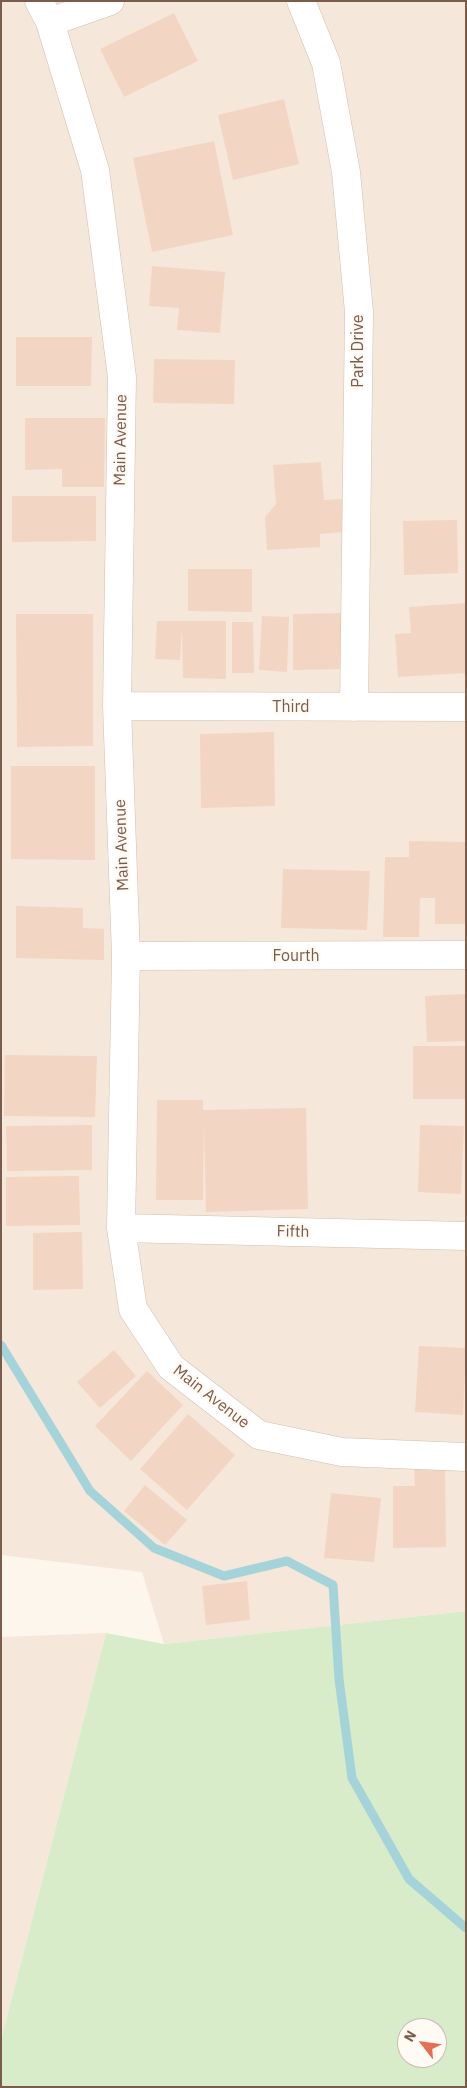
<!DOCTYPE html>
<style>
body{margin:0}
#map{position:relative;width:467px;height:2088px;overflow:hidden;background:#fdf6ec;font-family:"IBM Plex Sans",sans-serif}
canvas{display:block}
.frame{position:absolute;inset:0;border:2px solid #7a5c4d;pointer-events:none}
.north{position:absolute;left:397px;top:2018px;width:50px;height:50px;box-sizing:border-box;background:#fffaf3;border:1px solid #cabbb1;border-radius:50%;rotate:300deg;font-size:14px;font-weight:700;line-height:20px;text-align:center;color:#7a5c4d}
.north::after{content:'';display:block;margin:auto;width:18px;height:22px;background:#e76f51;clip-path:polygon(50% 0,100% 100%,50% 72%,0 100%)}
</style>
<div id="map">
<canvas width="467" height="2088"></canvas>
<div class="frame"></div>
<div class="north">N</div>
</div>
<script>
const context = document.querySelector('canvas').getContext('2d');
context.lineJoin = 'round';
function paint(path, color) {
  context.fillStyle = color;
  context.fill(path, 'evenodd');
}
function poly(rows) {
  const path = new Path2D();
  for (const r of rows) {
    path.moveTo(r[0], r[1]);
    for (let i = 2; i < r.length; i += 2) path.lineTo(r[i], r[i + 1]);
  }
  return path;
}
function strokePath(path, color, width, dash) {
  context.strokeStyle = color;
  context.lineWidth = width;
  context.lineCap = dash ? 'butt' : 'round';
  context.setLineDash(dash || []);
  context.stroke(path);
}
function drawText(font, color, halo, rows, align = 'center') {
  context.font = font + ' "IBM Plex Sans",sans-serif';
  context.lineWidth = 5;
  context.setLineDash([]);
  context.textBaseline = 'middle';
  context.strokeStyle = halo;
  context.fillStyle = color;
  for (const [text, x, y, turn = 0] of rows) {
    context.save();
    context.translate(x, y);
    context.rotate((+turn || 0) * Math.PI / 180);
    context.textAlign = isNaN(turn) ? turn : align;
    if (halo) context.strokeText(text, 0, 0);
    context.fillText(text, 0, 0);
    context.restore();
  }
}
paint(poly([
 [1,1,466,1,466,1611,164,1644,142,1572,1,1555],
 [106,1633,1,2040,1,1637]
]), '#f5e8da');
paint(poly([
 [466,1611,466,2087,1,2087,1,2040,106,1633,164,1644],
 [407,2028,437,2028,437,2058,407,2058]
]), '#d8ecc9');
strokePath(poly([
 [1,1345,90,1491,154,1548,224,1576,287,1561,333,1585,339,1679,352,1778,409,1879,466,1928]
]), '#a5d3da', 9);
paint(poly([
 [174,13,198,61,124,97,100,49],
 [284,99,299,164,233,180,218,115],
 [214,141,233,235,152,252,133,158],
 [152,266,225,272,220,333,177,330,179,308,149,306],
 [16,337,92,337,91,386,16,386],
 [154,359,235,360,234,404,153,403],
 [25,418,105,418,104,487,62,487,62,469,25,470],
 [321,462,324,500,342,499,343,532,320,534,320,547,267,550,265,517,276,504,273,465],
 [12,496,96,496,96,541,12,542],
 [457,520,458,573,404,575,403,521],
 [188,569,252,569,252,612,188,611],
 [466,603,466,673,398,677,395,634,411,633,409,607],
 [343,613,343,669,293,670,293,614],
 [16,614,93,614,93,746,17,747],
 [262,616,289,617,287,672,259,670],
 [157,621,226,621,226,679,183,678,182,627,180,660,155,659],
 [232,622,253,622,254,673,232,673],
 [274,732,275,806,201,808,200,734],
 [11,766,95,766,95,860,11,859],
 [409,841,466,842,466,924,435,924,435,898,420,898,419,937,383,937,385,857,409,857],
 [283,869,370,871,367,930,281,928],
 [16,906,83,908,83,928,104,929,104,960,16,958],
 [465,994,466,1041,427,1042,425,996],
 [413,1046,466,1046,466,1099,413,1099],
 [5,1055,97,1056,95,1117,4,1116],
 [157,1100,203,1100,203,1110,306,1108,308,1209,206,1212,204,1121,203,1200,156,1200],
 [92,1125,92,1170,7,1171,6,1126],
 [420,1125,464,1126,461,1194,418,1192],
 [79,1176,80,1225,6,1226,6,1177],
 [82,1232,83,1289,33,1290,33,1233],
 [419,1346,466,1348,463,1415,415,1412],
 [114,1350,136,1376,100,1408,77,1382],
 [147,1371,183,1405,131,1461,95,1426],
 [188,1414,235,1455,187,1510,140,1469],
 [445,1466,446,1547,393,1548,393,1486,415,1486,414,1467],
 [145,1485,187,1520,165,1545,124,1511],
 [331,1493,381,1498,374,1562,324,1558],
 [247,1581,250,1620,206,1625,202,1586]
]), '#f3d5c3');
const minor = poly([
 [39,1,50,22,95,170,122,377,117,706,126,956,121,1228,133,1309,171,1367,259,1435,342,1452,466,1457],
 [301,1,326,63,346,172,359,312,354,707],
 [50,22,110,1],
 [117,706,466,707],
 [126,956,466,955],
 [121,1228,466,1236]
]);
strokePath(minor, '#d1beb0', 29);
strokePath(minor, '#fff', 28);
drawText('16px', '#7a5c4d', '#fffaf3', [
 ["Park Drive",358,351,-90],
 ["Main Avenue",121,440,-89],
 ["Third",291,707],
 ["Main Avenue",122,845,-92],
 ["Fourth",296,956],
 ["Fifth",293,1232,1],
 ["Main Avenue",211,1397,38]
]);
</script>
